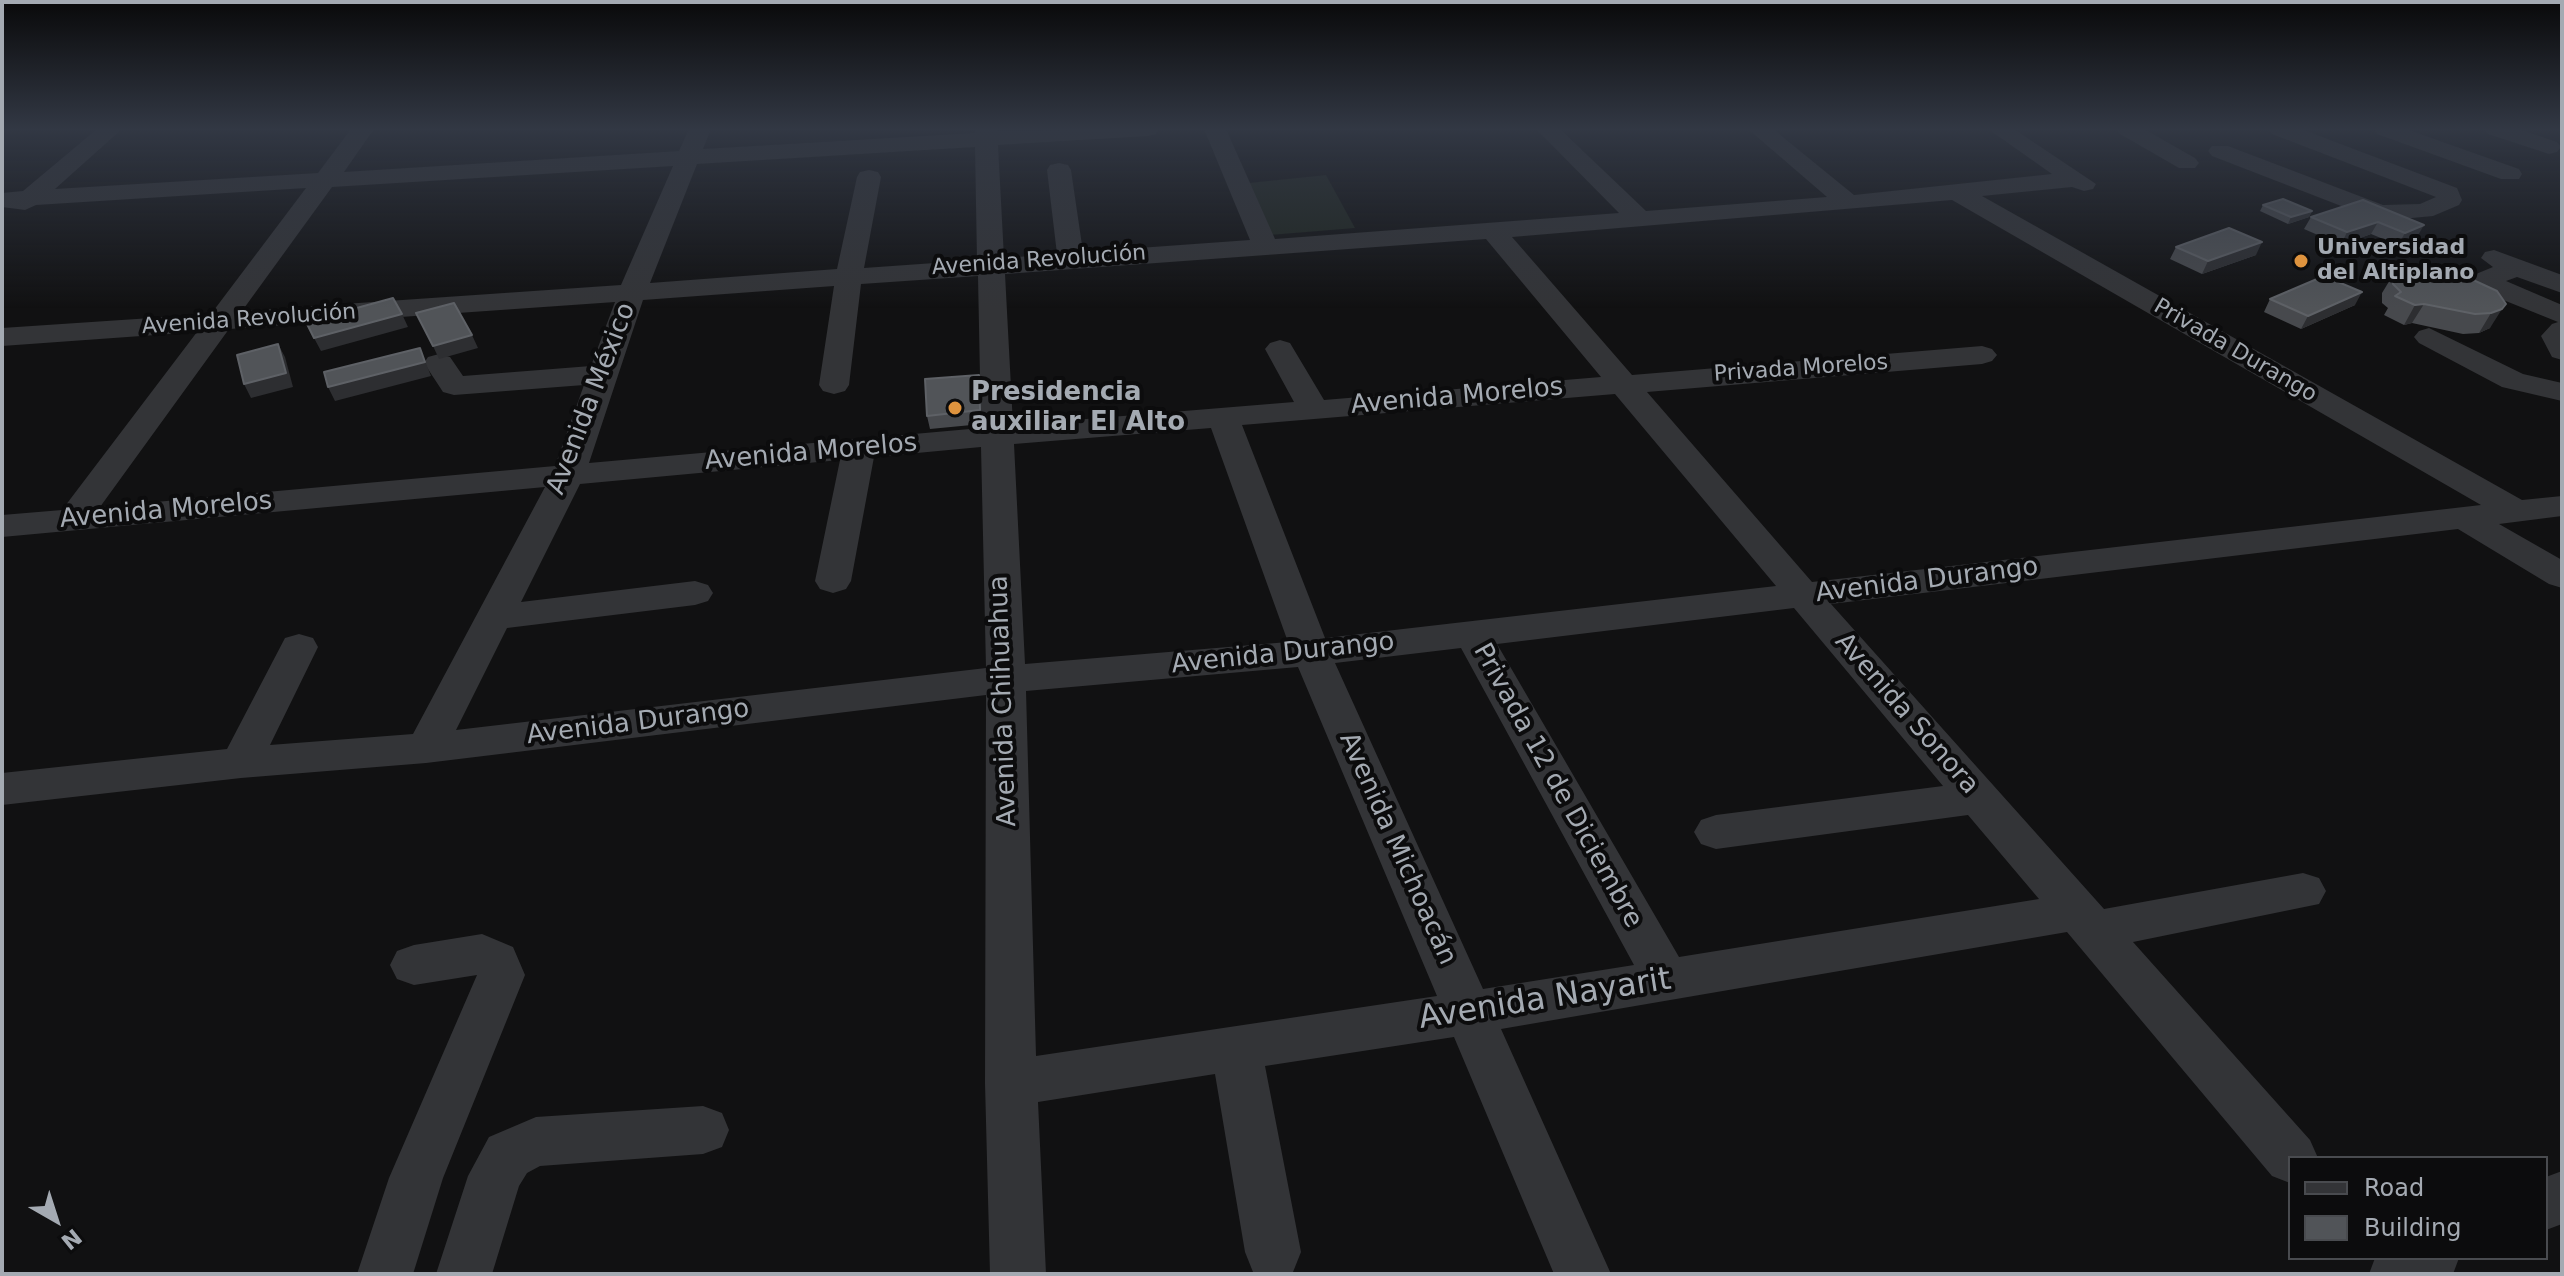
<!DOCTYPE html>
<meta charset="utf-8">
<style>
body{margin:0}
#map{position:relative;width:2564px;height:1276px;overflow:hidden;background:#111112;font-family:"DejaVu Sans",sans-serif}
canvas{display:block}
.frame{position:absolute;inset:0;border:4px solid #a4aab2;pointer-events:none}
.legend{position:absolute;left:2288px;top:1156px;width:260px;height:104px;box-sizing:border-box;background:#0c0c0d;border:2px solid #494b4f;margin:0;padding:10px 14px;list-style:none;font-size:24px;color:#a4aab2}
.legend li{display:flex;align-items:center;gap:16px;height:40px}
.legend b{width:40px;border:2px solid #494b4f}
.north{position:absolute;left:16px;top:1180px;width:80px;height:80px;-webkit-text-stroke:6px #0c0c0d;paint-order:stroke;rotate:141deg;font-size:22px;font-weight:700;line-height:32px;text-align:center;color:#a4aab2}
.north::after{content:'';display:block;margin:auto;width:28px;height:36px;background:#a4aab2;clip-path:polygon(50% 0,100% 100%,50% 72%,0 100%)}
</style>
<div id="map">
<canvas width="2564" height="1276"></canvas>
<div class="frame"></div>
<ul class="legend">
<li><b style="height:10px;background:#333437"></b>Road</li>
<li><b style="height:22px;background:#515458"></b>Building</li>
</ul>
<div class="north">N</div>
</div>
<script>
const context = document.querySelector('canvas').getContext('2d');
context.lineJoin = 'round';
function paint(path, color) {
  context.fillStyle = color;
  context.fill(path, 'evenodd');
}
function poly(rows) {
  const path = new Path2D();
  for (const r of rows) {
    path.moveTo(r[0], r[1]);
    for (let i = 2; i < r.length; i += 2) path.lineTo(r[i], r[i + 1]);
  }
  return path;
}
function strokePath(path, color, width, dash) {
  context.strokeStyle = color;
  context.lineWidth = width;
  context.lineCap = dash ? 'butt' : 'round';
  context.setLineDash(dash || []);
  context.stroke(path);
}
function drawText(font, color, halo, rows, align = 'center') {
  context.font = font + ' "DejaVu Sans",sans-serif';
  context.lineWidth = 8;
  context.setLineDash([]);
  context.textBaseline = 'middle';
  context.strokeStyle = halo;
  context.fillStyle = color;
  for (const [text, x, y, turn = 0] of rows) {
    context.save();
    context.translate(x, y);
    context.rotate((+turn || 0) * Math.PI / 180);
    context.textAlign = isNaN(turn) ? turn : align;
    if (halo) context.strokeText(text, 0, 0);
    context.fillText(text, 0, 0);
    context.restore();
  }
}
paint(poly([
 [1326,175,1355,228,1270,235,1249,183]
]), '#1e251e');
paint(poly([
 [97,129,122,129,55,189,318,173,351,129,374,129,344,172,679,151,689,129,711,129,703,149,975,133,975,129,997,129,998,131,1159,129,1156,134,1148,136,998,145,1004,258,1057,254,1047,170,1050,165,1059,163,1068,165,1071,170,1083,252,1250,240,1204,129,1226,129,1275,239,1619,213,1536,129,1560,129,1646,211,1827,197,1748,129,1773,129,1854,195,2052,174,1988,129,2014,129,2096,184,2093,189,2084,191,2072,187,1982,196,2522,500,2562,496,2562,516,2499,524,2562,560,2562,588,2549,584,2458,529,1831,604,2104,909,2303,873,2319,878,2326,891,2319,904,2133,942,2310,1140,2318,1158,2290,1158,2290,1183,2272,1176,2067,932,1501,1029,1611,1274,1554,1274,1454,1037,1265,1066,1301,1252,1293,1272,1259,1274,1253,1272,1245,1252,1215,1074,1038,1102,1046,1274,990,1274,985,1083,986,695,426,763,241,778,2,805,2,773,227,749,285,638,299,634,313,638,318,647,270,745,413,734,545,487,2,537,2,515,62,510,197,332,2,346,2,328,211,314,306,188,36,205,25,210,2,207,2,193,23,191,97,129],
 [975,147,977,260,864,268,881,177,878,172,869,170,860,172,857,177,837,269,650,283,697,164,975,147],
 [673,166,621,285,242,311,332,187,673,166],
 [1952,200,2481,505,1812,582,1647,392,1982,364,1992,361,1997,355,1992,349,1982,346,1632,375,1512,237,1952,200],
 [1486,239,1601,377,1324,400,1290,343,1280,340,1270,343,1265,349,1294,402,1013,425,1005,274,1486,239],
 [978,276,981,428,589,463,643,300,834,286,819,385,823,391,834,394,845,391,849,385,861,284,978,276],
 [615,302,591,366,463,376,450,357,439,354,428,357,424,363,443,392,454,395,584,385,555,466,100,507,229,329,615,302],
 [1615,394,1776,586,1325,638,1242,425,1615,394],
 [1211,428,1288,642,1025,664,1014,444,1211,428],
 [981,447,986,668,456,730,507,628,695,605,708,601,713,593,708,585,695,581,521,602,580,484,840,460,815,581,820,589,833,593,846,589,851,581,874,457,981,447],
 [1794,608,1943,786,1716,815,1701,820,1694,832,1701,844,1716,849,1968,815,2039,899,1679,957,1497,644,1794,608],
 [1461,648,1634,965,1483,989,1335,663,1461,648],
 [1298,667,1437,996,1036,1056,1026,691,1298,667],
 [2117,129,2144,129,2195,158,2199,163,2195,168,2179,168,2120,134,2117,129],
 [2269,129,2301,129,2457,188,2462,200,2459,205,2433,216,2380,221,2212,156,2208,151,2212,146,2228,146,2383,205,2420,204,2436,197,2272,134,2269,129],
 [2374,129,2406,129,2519,169,2522,174,2519,179,2501,179,2377,134,2374,129],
 [2485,129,2518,129,2557,142,2561,147,2557,152,2549,154,2488,134,2485,129],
 [2494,250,2562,275,2562,293,2517,277,2506,281,2562,305,2562,360,2552,357,2541,336,2552,324,2558,322,2481,291,2472,280,2476,274,2493,267,2481,258,2485,252,2494,250],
 [2429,328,2523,374,2562,383,2562,401,2502,387,2419,343,2414,337,2419,331,2429,328],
 [482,934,513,947,525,975,443,1178,413,1274,357,1274,389,1178,477,975,414,985,397,979,390,965,397,951,414,945,482,934],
 [703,1106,722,1113,729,1130,722,1147,703,1154,540,1166,527,1173,519,1186,492,1274,436,1274,468,1176,489,1137,536,1117,703,1106],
 [2562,1171,2562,1224,2546,1230,2546,1177,2562,1171],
 [2375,1258,2459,1258,2453,1274,2369,1274,2375,1258]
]), '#333437');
paint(poly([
 [2363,200,2417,237,2398,245,2371,234,2341,245,2304,229,2311,217],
 [2263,205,2312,211,2309,217,2288,224,2260,211],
 [2176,247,2256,255,2202,274,2170,259],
 [2393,275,2497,291,2490,328,2479,333,2463,334,2412,323,2404,325,2384,315,2388,308,2382,303,2382,293],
 [2270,299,2355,305,2301,329,2264,312],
 [979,375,981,389,982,424,930,429,927,416]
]), '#47494d');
paint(poly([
 [2312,211,2309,217,2288,224,2291,217],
 [2378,222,2371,234,2341,245,2347,232],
 [2424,225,2417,237,2398,245,2405,233],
 [2262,242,2256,255,2202,274,2208,261],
 [2362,292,2355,305,2301,329,2308,316],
 [2424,304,2412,323,2404,325,2415,305],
 [2502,309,2490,328,2479,333,2491,313],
 [402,314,408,327,321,351,314,338],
 [472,335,478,348,439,359,433,346],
 [278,344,285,357,293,387,251,398,244,384],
 [420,348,431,376,335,401,328,387],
 [979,375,981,389,982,424,980,410]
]), '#2d2e31');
const building = poly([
 [2283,199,2312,211,2291,217,2263,205,2283,199],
 [2363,200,2424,225,2405,233,2378,222,2347,232,2311,217,2363,200],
 [2229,228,2262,242,2208,261,2176,247,2229,228],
 [2424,267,2456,272,2497,291,2506,304,2502,309,2491,313,2475,314,2424,304,2415,305,2395,296,2401,292,2393,284,2393,275,2401,269,2424,267],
 [2324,276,2362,292,2308,316,2270,299,2324,276],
 [393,298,402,314,314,338,306,322,393,298],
 [454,303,472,335,433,346,416,313,454,303],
 [278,344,286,373,244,384,237,355,278,344],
 [420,348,425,362,328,387,324,372,420,348],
 [979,375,980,410,927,416,925,379,979,375]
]);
paint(building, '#515458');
strokePath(building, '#5e6166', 2);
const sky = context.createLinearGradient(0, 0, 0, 308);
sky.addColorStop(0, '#09090a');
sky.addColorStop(0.42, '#323844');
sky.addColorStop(1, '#32384400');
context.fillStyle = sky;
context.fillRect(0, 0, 2564, 308);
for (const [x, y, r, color] of [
 [2301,261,8,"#de933e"],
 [955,408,8,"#de933e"]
]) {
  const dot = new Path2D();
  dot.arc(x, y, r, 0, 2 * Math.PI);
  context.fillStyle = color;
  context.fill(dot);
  strokePath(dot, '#0c0c0d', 3);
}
drawText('bold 22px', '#a4aab2', '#0c0c0d', [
 ["Universidad",2317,248],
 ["del Altiplano",2317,273]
], 'left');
drawText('22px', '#a4aab2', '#0c0c0d', [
 ["Avenida Revolución",1039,261,-4],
 ["Avenida Revolución",249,320,-4],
 ["Privada Durango",2235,351,30],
 ["Privada Morelos",1801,369,-4]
]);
drawText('bold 26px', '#a4aab2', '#0c0c0d', [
 ["Presidencia",971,393],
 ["auxiliar El Alto",971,423]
], 'left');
drawText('26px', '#a4aab2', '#0c0c0d', [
 ["Avenida Morelos",1457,397,-5],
 ["Avenida México",592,399,-69],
 ["Avenida Morelos",811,453,-5],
 ["Avenida Morelos",166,511,-5],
 ["Avenida Durango",1927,581,-7],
 ["Avenida Durango",1283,654,-6],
 ["Avenida Chihuahua",1004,701,-92],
 ["Avenida Sonora",1906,714,49],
 ["Avenida Durango",638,723,-7],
 ["Privada 12 de Diciembre",1557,786,61],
 ["Avenida Michoacán",1397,849,66]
]);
drawText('32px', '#a4aab2', '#0c0c0d', [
 ["Avenida Nayarit",1545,1000,-9]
]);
</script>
